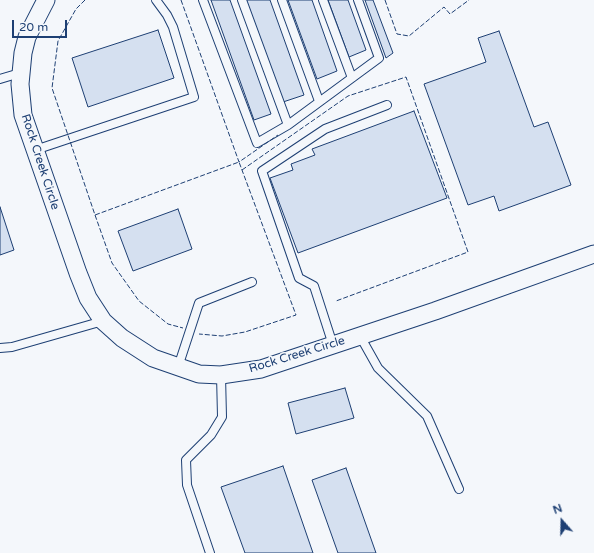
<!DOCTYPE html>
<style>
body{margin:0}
#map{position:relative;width:594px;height:553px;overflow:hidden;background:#f4f7fb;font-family:"Varela Round",sans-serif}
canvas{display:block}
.north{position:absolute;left:542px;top:501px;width:40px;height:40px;-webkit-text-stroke:3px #f4f7fb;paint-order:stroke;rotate:340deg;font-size:11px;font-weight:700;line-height:16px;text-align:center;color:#1d3f73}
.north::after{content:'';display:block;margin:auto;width:14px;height:18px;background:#1d3f73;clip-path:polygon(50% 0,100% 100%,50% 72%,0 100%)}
.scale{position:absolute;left:12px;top:20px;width:55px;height:18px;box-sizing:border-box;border:2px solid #1d3f73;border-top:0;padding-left:5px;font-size:12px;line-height:14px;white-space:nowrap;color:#1d3f73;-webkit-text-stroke:3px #f4f7fb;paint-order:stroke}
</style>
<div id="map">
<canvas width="594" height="553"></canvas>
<div class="north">N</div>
<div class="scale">20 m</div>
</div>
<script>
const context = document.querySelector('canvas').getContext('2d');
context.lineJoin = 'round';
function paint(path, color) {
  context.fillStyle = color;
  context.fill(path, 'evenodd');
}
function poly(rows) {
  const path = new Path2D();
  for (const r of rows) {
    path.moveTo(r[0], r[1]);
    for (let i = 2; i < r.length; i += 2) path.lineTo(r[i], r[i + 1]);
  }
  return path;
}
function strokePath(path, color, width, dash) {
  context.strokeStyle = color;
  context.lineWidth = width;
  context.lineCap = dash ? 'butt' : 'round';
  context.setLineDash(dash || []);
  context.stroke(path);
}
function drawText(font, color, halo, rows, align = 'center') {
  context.font = font + ' "Varela Round",sans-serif';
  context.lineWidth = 3;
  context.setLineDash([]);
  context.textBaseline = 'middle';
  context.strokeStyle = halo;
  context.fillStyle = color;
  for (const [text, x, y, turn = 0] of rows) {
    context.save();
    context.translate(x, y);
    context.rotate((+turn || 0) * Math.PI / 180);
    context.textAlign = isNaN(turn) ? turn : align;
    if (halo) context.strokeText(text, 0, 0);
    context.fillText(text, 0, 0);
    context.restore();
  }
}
const building = poly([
 [211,0,230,0,271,114,254,120,211,0],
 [246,0,270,0,304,95,283,102,246,0],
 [288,0,312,0,337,71,317,79,288,0],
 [328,0,348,0,366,50,349,57,328,0],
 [365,0,373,0,393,53,386,58,365,0],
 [158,30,174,78,88,107,72,58,158,30],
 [499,31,534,127,548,122,571,185,499,211,494,196,468,205,424,84,486,62,478,38,499,31],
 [414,111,447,198,298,253,270,178,293,170,291,164,315,155,312,149,414,111],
 [0,207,14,250,0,255,0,207],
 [178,209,192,249,133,271,118,231,178,209],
 [345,388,354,418,296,434,288,403,345,388],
 [283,466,313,553,245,553,221,487,283,466],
 [346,468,376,553,338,553,312,480,346,468]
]);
paint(building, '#d5e0f0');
strokePath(building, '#1d3f73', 1);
const service = poly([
 [203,0,257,143,288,125,379,58,358,0],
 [242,0,288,125],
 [282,0,319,101],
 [323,0,352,78],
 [0,79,20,73],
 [35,150,194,97,173,27,167,15,156,0],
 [360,336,378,368,427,416,459,489],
 [333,345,314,286,299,278,262,171,325,129,387,105],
 [0,348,12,347,103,321],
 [178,367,199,303,252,282],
 [210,553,187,485,186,460,211,435,222,417,221,375]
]);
const minor = poly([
 [46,0,27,37,23,53,20,84,23,115,78,273,88,298,103,321,122,338,153,358,199,374,221,375,261,369,435,311,594,254]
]);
strokePath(service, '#1d3f73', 10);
strokePath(minor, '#1d3f73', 19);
strokePath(service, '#f4f7fb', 8);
strokePath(minor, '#f4f7fb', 17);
strokePath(poly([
 [85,0,76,9,58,41,52,88,95,215,239,162,296,315,245,332,222,336,199,334],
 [181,0,239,162,278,135],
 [385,0,397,34,409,36,444,7,450,14,469,0],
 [242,170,348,96,406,77,468,252,336,301],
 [95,215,112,263,139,301,168,324,183,328]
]), '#1d3f73', 1, [5, 2]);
drawText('12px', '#1d3f73', '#f4f7fb', [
 ["Rock Creek Circle",40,162,72],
 ["Rock Creek Circle",297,355,-17]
]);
</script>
